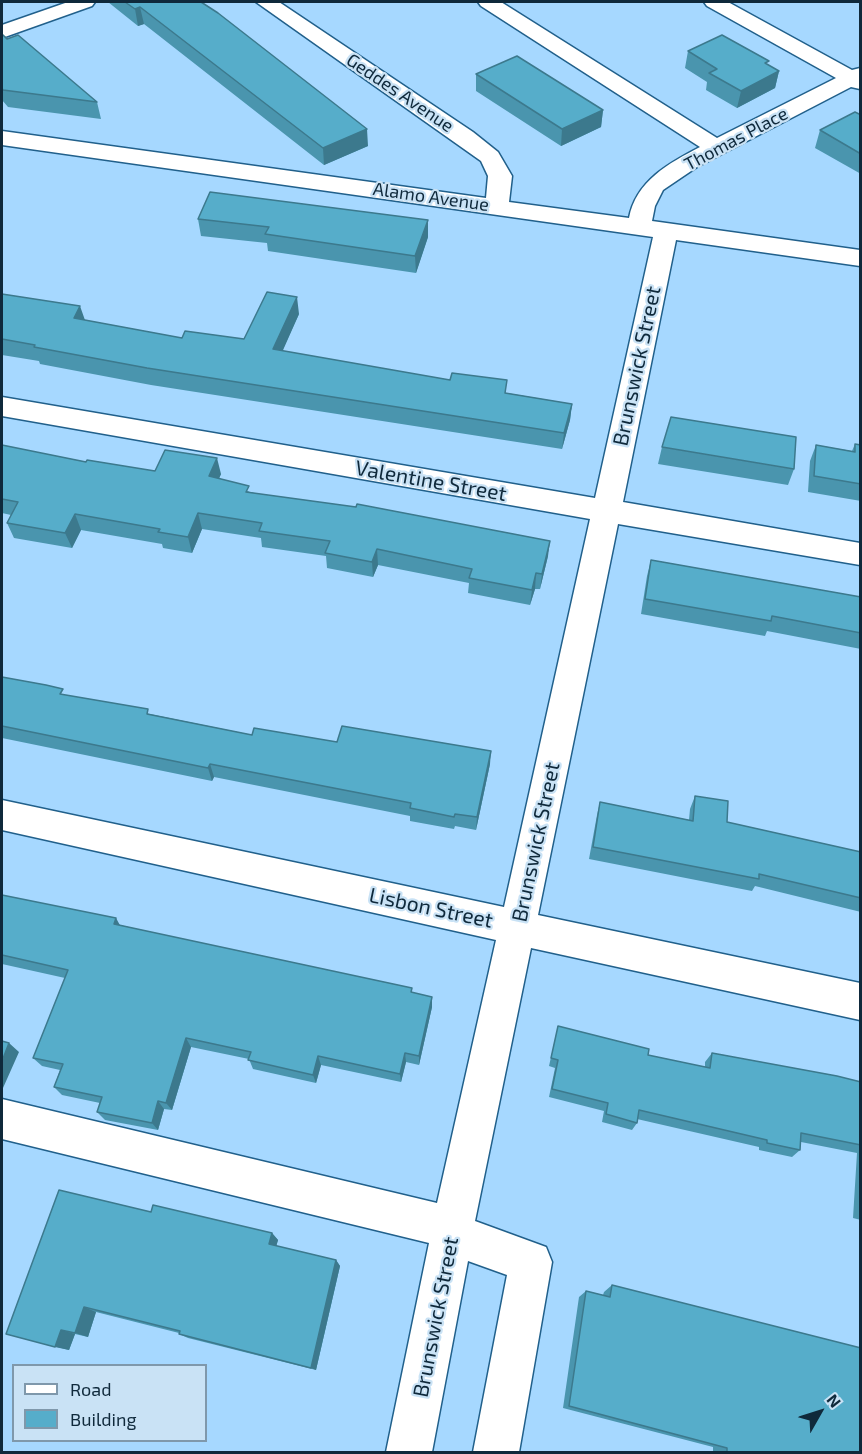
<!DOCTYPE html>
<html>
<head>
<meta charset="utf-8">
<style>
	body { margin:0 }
	#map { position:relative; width:862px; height:1454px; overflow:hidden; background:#a6d8ff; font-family:"Exo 2",sans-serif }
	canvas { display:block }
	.frame { position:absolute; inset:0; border:3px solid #0f293b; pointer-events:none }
	.legend { position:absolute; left:12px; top:1364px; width:195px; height:78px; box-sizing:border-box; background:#c9e2f5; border:2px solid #7f98ab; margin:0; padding:8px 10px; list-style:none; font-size:18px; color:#0f293b }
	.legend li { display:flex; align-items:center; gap:12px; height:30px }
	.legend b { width:30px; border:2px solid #7f98ab }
	.north { position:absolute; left:790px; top:1382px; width:60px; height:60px; -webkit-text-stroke:4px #c9e2f5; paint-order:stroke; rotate:51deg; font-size:16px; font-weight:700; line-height:24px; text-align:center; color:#0f293b }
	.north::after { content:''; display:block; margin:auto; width:21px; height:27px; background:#0f293b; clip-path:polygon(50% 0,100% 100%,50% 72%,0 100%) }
</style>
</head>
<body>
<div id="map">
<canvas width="862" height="1454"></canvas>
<div class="frame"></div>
<ul class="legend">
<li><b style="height:8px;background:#fff"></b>Road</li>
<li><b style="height:16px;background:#56adca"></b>Building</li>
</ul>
<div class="north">N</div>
</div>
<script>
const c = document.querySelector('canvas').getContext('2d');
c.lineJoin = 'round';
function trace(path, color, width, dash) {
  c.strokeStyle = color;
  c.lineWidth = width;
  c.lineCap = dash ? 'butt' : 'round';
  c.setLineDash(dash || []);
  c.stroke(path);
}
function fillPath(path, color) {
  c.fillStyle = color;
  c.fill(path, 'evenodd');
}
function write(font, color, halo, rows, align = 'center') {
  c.font = font + ' "Exo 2",sans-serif';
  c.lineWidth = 4.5;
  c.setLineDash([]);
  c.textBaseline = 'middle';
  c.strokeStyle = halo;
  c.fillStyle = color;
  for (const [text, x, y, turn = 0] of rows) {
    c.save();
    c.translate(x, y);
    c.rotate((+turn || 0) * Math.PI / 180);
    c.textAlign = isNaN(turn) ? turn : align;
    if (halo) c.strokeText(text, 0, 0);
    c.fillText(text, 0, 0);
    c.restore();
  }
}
const minor = new Path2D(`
	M68,2h27l-3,4 -90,32v-13z
	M256,2h23l194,130 25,20 14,24 -3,26 120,16c7,-37 40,-55 71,-71l-219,-141 -3,-4h23l216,136 119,-60 -129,-72 -3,-4h24l124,68 8,-2v21l-9,-2 -154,80 -34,23 -8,16 -3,15 208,29v16l-184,-26 -53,262 237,41v22l-242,-41 -80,391 322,68v37l-329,-72 -56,273 71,26 6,15 -33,190h-46l34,-177 -39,-14 -36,191h-46l43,-209 -427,-104v-40l435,104 59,-263 -494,-110v-30l502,107 86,-388 -588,-103v-19l593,101 58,-261 -651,-92v-14l484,67 2,-22 -7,-15z`);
trace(minor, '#21608b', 3);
fillPath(minor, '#fff');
fillPath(new Path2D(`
	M108,2h93l167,144 -44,19 -180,-141 -6,2z
	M2,34l95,68 4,17 -93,-12 -6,-7z
	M688,51l80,14 11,6 -4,17 -38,20 -31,-18 1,-8 -22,-14z
	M476,74l127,36 -2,17 -40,19 -85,-55z
	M861,115v59l-46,-26 5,-18z
	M198,219l230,18 -12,36 -148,-22 -1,-8 -66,-7z
	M2,294l83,26 97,18 62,1 55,-25 -17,37 225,42 65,11 -2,16 -8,29 -411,-64 -111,-21 -1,-3 -37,-6z
	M855,444l6,1v56l-53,-9 2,-31 6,-16 36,6z
	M2,445l84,17 69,9 66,3 -2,4 31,14 298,64 -8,33h-5l-5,16 -62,-12 1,-10 -91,-18 -5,12 -46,-9 -1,-12 -64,-9 -1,-9 -59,-9 -10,24 -29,-5 -1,-4 -81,-14 -9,18 -58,-10 -7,-15 4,-8 -9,-2z
	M662,447l132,22 -6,16 -130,-21z
	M651,560l210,37v52l-94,-18 -2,5 -124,-22 6,-38z
	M2,677l63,18 85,19 102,21 85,7 153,22 -14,66 -21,-4 -1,3 -44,-8v-5l-196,-39 -2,4 -210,-43z
	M695,796l32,26 134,30v60l-106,-26 -3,5 -163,-32 8,-44 3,-13 89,18 1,-11z
	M2,895l118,30 292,68 20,14 -13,58 -13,-3 -5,20 -80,-17 -5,18 -63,-14 -4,-10 -58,-12 -19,63 -8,-1 -6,21 -53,-10 -8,-8 3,-9 -38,-8 -8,-8 6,-17 -18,-4 -9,-8 32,-80 -63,-14z
	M558,1026l90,29 57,12v-5l7,-9 149,29v138l-8,-2 4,-65 -56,-11 -1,8 -8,7 -33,-7v-3l-122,-28v4l-5,7 -30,-8 2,-11 -55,-14 6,-29 -6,-2z
	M151,1212l121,21 6,7 -2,6 60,14 4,6 -24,104 -128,-32 -9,-4v-1l-83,-21 -8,25 -13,-3 -6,16 -63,-16z
	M612,1285l249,167h-148v-5l-150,-39 16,-111 7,-6 17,4 1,-3z`), '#4a95ae');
fillPath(new Path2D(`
	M140,7l4,17 -6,2 -3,-17z
	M779,71l-4,17 -38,20 4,-17z
	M603,110l-2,17 -40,19 1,-17z
	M367,129l1,17 -44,19 -1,-17z
	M428,220v17l-12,36 -1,-17z
	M297,297l2,17 -23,52 -3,-17z
	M80,306l6,17 -12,-5z
	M572,404l-2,16 -8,29 2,-16z
	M217,458l4,16 -8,18 -4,-16z
	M198,513l4,16 -10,24 -4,-16z
	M75,514l6,16 -9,18 -7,-15z
	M550,541l-2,15 -8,33 2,-15z
	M377,549l1,16 -5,12 -1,-15z
	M536,573l-1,16 -5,16 2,-15z
	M491,751l-1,13 -14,66 1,-13z
	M210,764l4,13 -2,4 -4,-13z
	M116,918l6,11 -8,-5z
	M432,997v10l-13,58v-9z
	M186,1038l5,9 -19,63 -6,-7z
	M9,1043l10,9 -16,36 -1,-2v-25z
	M405,1053l1,9 -5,20 -1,-8z
	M318,1056l3,9 -5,18 -3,-8z
	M158,1101l6,8 -6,21 -6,-7z
	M272,1233l6,7 -3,11 -6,-7z
	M336,1260l4,6 -24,104 -5,-2z
	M84,1307l12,5 -8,25 -13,-4z
	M61,1330l14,4 -6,16 -14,-3z`), '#3c798d');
const building = new Path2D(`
	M125,2h76l17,11 149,116 -44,19 -183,-141 -5,2z
	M2,34l5,5 11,-4 79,67 -94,-12 -1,-2z
	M722,35l47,26 -4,2 14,8 -38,20 -32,-18 8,-4 -29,-18z
	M517,56l86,54 -41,19 -86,-55z
	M855,112l6,3v39l-41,-24z
	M210,192l218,28 -13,36 -150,-22 4,-7 -71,-8z
	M267,292l30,5 -24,52 177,31 2,-7 55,7 -2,13 67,11 -8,29 -417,-65 -113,-21 1,-2 -33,-6v-45l78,12 -6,12 108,20 3,-7 59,8z
	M671,417l125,20 -2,32 -132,-22z
	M855,444l6,1v39l-47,-8 2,-31 39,7z
	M2,445l84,17 1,-2 68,11 10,-21 52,8 -8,18 40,10 -3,6 110,15 1,-3 193,37 -8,33 -6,-1 -4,17 -63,-12 3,-9 -95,-20 -5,13 -47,-9 5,-12 -71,-10 3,-8 -64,-10 -10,24 -30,-5 2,-3 -85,-15 -10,19 -58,-10 11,-21 -16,-3z
	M651,560l210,37v36l-89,-17 -1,5 -126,-22z
	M2,677l44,8 17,4 -3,5 88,15 -1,5 105,21 2,-7 83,14 5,-16 149,25 -14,66 -22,-3 -1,3 -44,-9 1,-5 -201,-39 -2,4 -206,-42z
	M695,796l33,5 -1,21 134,30v46l-102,-24v5l-166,-32 7,-45 93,19z
	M2,895l114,23 -2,6 298,64 -1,4 21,5 -13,59 -14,-3 -5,21 -82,-18 -5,19 -65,-15 3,-8 -65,-14 -20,65 -8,-2 -6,22 -55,-11 5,-15 -48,-10 9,-23 -30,-6 35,-88 -66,-15z
	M558,1026l91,23 -1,6 62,13 2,-15 125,23 24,6v63l-60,-12 -1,17 -33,-7v-3l-128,-30 -2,13 -31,-9 2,-11 -56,-14 6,-29 -7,-2z
	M2,1041l7,2 -7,18z
	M59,1190l92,22 2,-7 119,28 -3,11 67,16 -25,108 -132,-34 1,-3 -96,-24 -9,26 -14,-3 -6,17 -49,-13z
	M612,1285l249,63v104h-134v-4l-158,-42 17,-115 24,6z`);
fillPath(building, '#56adca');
trace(building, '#3c798d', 1.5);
write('18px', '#0f293b', '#c9e2f5', [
	["Geddes Avenue",400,93,34],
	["Thomas Place",736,139,-28],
	["Alamo Avenue",431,197,8]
]);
write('21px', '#0f293b', '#c9e2f5', [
	["Brunswick Street",637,366,-78],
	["Valentine Street",431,481,10],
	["Brunswick Street",536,842,-78],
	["Lisbon Street",431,908,12],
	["Brunswick Street",436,1317,-79]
]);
</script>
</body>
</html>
